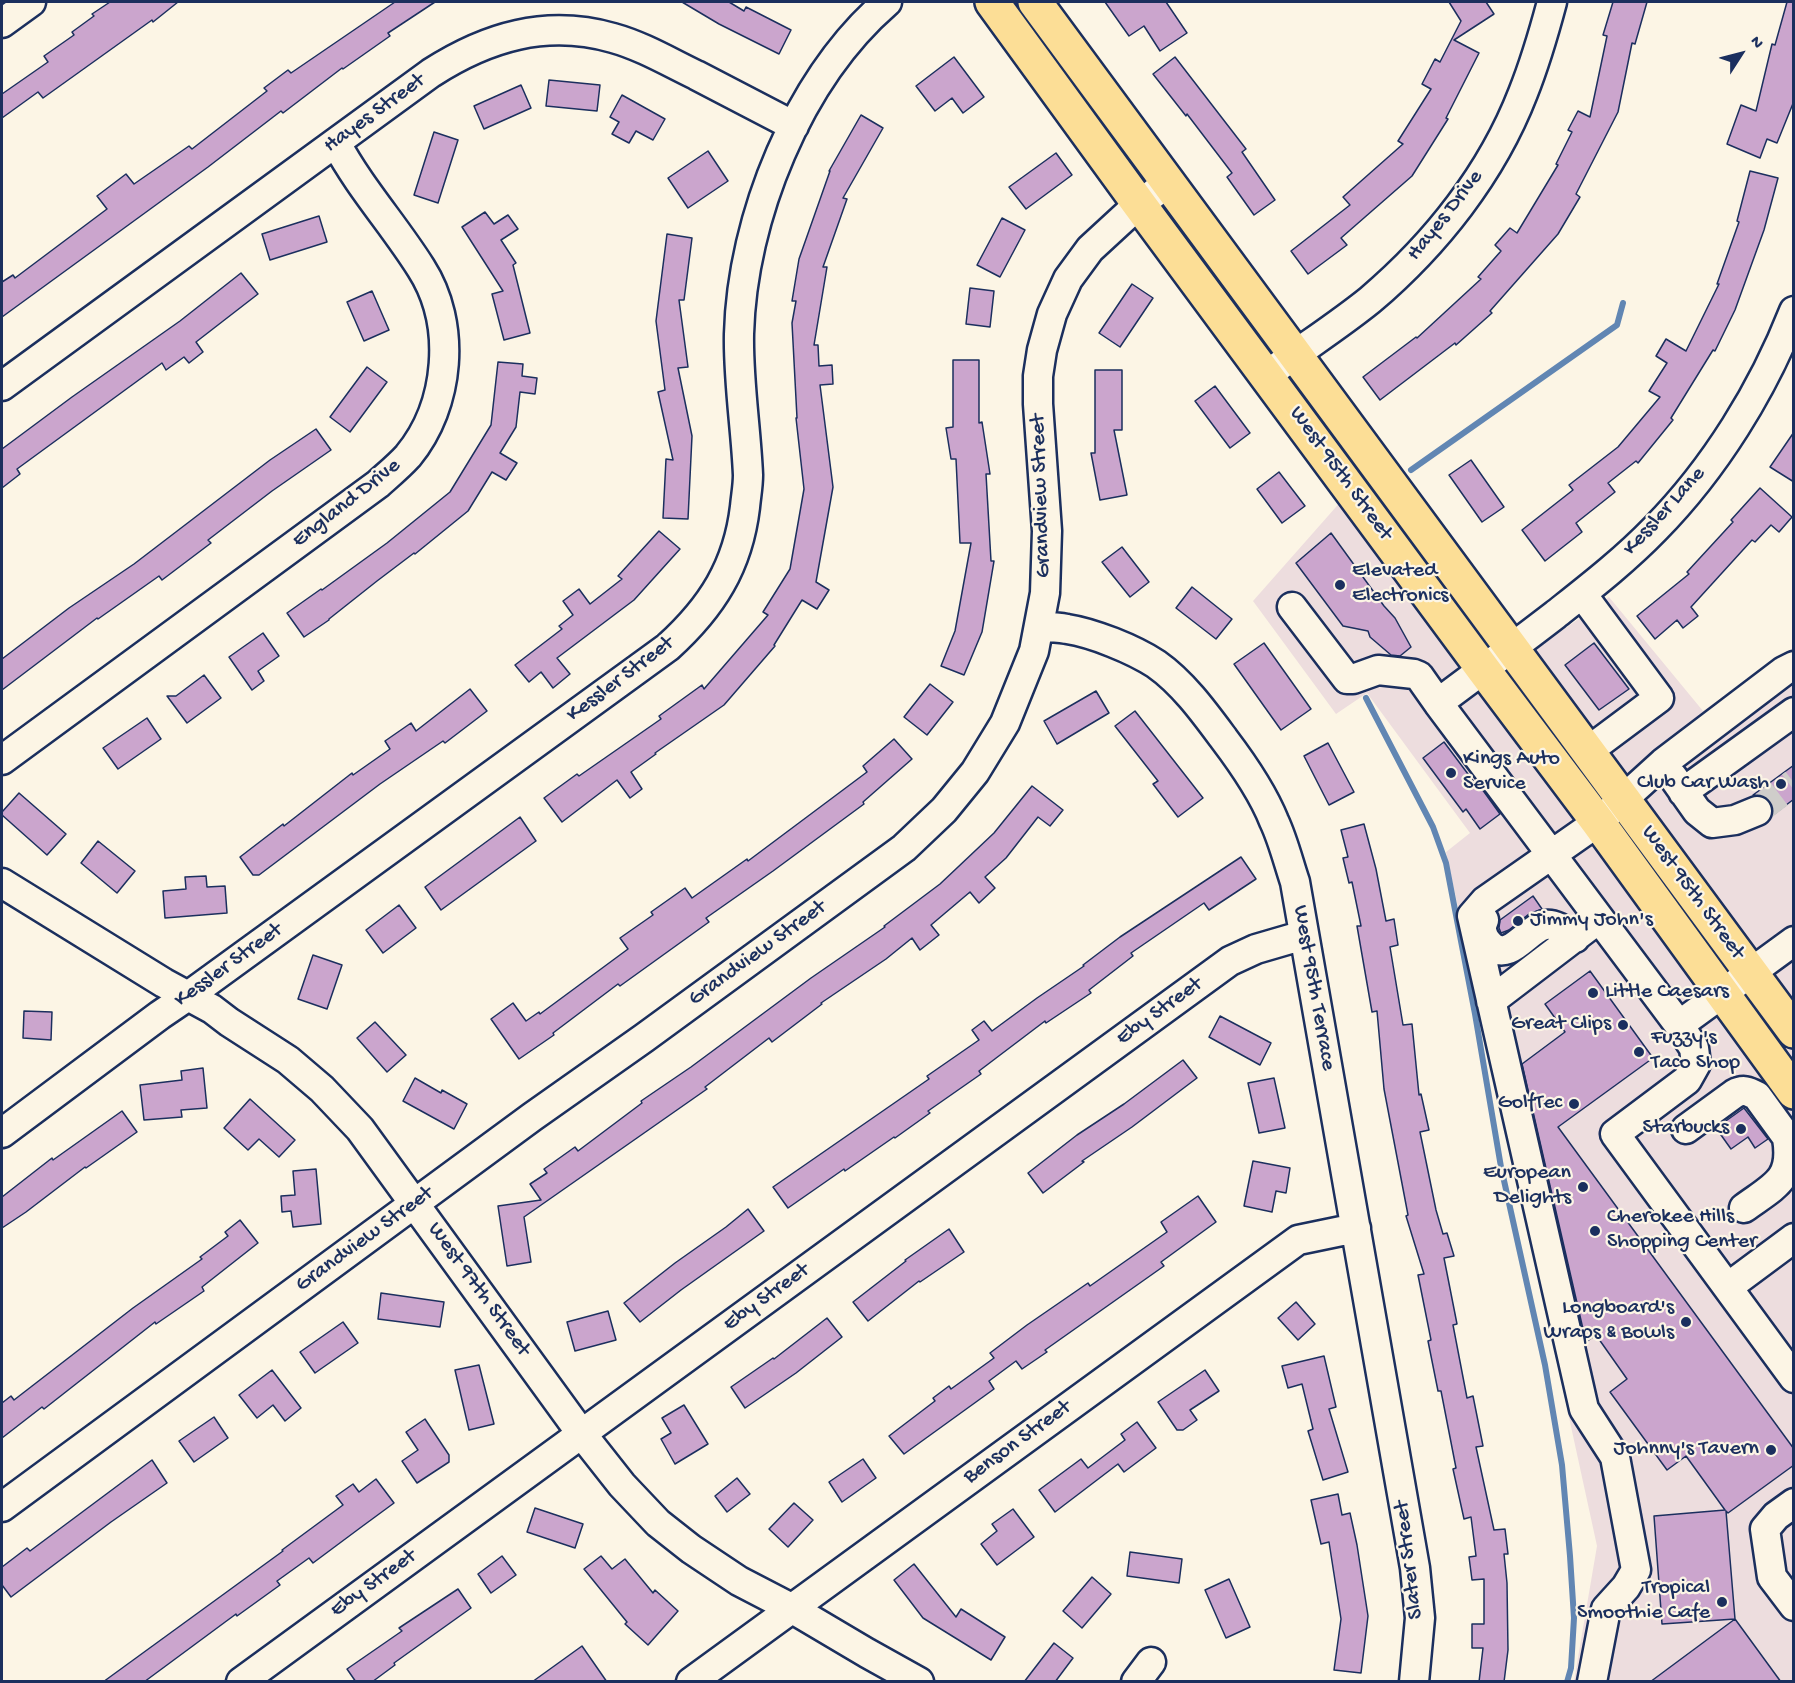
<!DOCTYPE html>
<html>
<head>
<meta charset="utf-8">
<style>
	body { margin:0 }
	#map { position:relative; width:1795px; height:1683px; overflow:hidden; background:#fcf5e5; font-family:"Gochi Hand",sans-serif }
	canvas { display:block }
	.frame { position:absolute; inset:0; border:3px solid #1b2f5e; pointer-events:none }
	.north { position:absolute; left:1711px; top:24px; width:60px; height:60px; -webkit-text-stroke:4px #fcf5e5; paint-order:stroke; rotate:54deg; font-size:16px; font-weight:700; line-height:24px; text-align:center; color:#1b2f5e }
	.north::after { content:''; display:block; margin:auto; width:21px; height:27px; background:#1b2f5e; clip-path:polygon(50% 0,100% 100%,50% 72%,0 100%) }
</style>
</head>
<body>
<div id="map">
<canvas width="1795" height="1683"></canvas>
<div class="frame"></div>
<div class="north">N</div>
</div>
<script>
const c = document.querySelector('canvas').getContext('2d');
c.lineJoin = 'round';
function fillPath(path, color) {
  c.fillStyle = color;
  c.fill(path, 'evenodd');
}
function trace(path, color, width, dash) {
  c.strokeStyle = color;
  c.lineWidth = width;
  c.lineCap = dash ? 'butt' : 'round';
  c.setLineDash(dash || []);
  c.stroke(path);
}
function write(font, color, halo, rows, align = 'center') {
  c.font = font + ' "Gochi Hand",sans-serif';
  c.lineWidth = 4.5;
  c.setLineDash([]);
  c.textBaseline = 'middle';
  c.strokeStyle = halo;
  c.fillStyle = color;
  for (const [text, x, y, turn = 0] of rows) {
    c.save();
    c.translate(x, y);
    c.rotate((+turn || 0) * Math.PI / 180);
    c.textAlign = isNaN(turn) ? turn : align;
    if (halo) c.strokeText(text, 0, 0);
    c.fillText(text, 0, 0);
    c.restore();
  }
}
fillPath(new Path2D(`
	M1343,499l139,189 127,-91 94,114 90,-63v1033h-219l23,-135 -151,-694 24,-19 -103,-140 -31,21 -83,-113z`), '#edddde');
trace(new Path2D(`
	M1411,470l206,-145 6,-22
	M1366,698l67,129 13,36 29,151 26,153 44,198 17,100 8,91 4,62 -3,50 -4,14`), '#6186b3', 6);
const building = new Path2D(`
	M110,2h68l-25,20 -1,-2 -109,78 -5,-6 -36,26v-24l46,-32 -4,-6 30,-21 -2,-3 22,-16 -2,-2z
	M395,2h40l-47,31 2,3 -47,33 -1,-1 -59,45 -2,-2 -73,56 -206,150v-35l11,-7 2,3 92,-69 -10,-13 29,-22 8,10 55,-38 3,3 75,-58 -3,-3 24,-18 3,3z
	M682,2h47l15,9 2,-4 45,23 -12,24 -60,-30z
	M1105,2h61l21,31 -27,18 -16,-25 -15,10z
	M1449,2h37l8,12 -40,26 25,13 -33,65 2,1 -36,57 -71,62 6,7 -39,29 -17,-23 59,-46 -7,-8 60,-53 -5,-3 33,-52 -9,-5 13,-25 5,3 21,-41z
	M1613,2h34l-12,42 -3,-1 -14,69 -42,82 4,3 -22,37 -68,77 2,2 -36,32 -1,-2 -75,57 -17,-23 53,-40 1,1 64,-59 -3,-2 23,-26 -6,-6 15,-17 7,5 41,-68 -2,-1 16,-32 -4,-2 10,-19 12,6 17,-81 -4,-1z
	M1787,2h7v99l-17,42 -10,-4 -7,19 -33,-14 14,-39 15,6 16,-67 3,1z
	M954,57l30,40 -21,16 -11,-15 -17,13 -19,-25z
	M1175,57l71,92 -4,3 33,48 -21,15 -27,-38 5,-4 -45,-59 -1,2 -33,-42z
	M549,80l51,5 -3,26 -51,-5z
	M521,85l10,23 -47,21 -10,-23z
	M622,95l43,24 -12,21 -17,-9 -7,12 -17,-9 7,-12 -9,-5z
	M861,115l22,13 -40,70 4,1 -24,68h4l-13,78h4l1,21 13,-1 1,19 -13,1 13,102 -17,95 13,8 -12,19 -15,-9 -28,45 1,1 -51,59 -69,48 1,1 -25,18 11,17 -12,9 -13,-18 -55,42 -18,-24 33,-24 2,2 82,-57 -2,-3 43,-31 2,4 64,-74 -5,-3 27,-43 14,-80 -8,-71h1l-5,-95 4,-22h-4l7,-42 31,-88h-1z
	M434,132l24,8 -20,63 -24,-8z
	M708,151l20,30 -40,27 -20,-30z
	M1056,153l16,22 -46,34 -17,-22z
	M1750,171l28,7 -14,52 -29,80 -20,41 -2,-1 -42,68 2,2 -35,43 -2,-2 -28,22 7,9 -39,31 6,9 -37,29 -23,-31 51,-40 -4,-5 49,-38 42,-50 -11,-6 18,-28 -11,-7 10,-17 20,12 33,-67h-2l22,-62 -2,-1z
	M485,212l9,12 14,-9 10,14 -17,11 15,23 -3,2 17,68 -26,7 -12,-46 11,-3 -41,-64z
	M319,216l8,26 -57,18 -8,-26z
	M1002,218l23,12 -25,47 -23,-12z
	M667,234l25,4 -8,62h-5l9,67 -10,1 14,68 -4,83 -25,-1 3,-59 7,1 -15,-68 7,-2 -9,-69z
	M241,273l17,21 -62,48 7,10 -14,11 -5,-6 -18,13 -4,-7 -145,106 3,5 -18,14v-39l70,-52 108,-76z
	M1132,284l21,14 -33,49 -21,-14z
	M970,288l24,3 -4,36 -24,-3z
	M372,291l17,39 -25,11 -17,-39z
	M953,360h26v63l3,-1 8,52h-4l5,87h3l-12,71 -18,43 -23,-9 14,-35 16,-88h-11l-4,-84h-5l-5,-31 7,-1z
	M498,362l25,2 -1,12 15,2 -2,16 -15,-2 -4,35 -16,26 17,10 -11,17 -14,-8 -24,39 -53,43 -1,-1 -37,28 -48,38v1l-25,17 -17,-24 34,-24 1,1 65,-47 63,-51 41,-67z
	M367,367l20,15 -37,50 -20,-15z
	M1095,370h27v60h-8l13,65 -27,5 -9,-47h4z
	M1215,386l35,47 -20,15 -35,-47z
	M316,429l15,21 -59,41 -64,49 3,3 -49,37 -3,-4 -61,43 -1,-1 -95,72v-31l67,-51 65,-44 136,-104z
	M1794,432v50l-24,-15z
	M1471,460l33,47 -22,15 -33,-47z
	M1279,472l26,34 -23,17 -25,-34z
	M1760,488l32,29 -13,15 -8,-7 -16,17 -3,-2 -61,67 7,9 -15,12 -6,-8 -22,19 -18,-23 52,-42 -2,-2 46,-50 -2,-2z
	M659,531l21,18 -46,51 -77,58 13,16 -17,14 -12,-16 -12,10 -14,-17 47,-36 -3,-3 14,-11 -10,-14 16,-12 11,15 32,-25 -4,-3z
	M1331,533l53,73 11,12 16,29 -11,9 -9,-1 -21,-18 -2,-6 -25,-5 -47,-63z
	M1122,547l27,35 -19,15 -28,-35z
	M1192,587l40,32 -16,20 -40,-31z
	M263,633l16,23 -21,15 6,10 -12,9 -23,-33z
	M1264,643l47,66 -30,21 -47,-66z
	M1594,643l35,46 -30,21 -34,-45z
	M204,675l17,23 -34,25 -20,-27h9z
	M930,684l23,18 -26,33 -23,-18z
	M470,689l17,22 -42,32 -2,-2 -63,43 -121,91h-6l-13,-18 43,-33 1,2 68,-53 1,2 37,-26 -5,-8 26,-18 5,8z
	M1096,691l13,22 -52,31 -13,-23z
	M1135,711l68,87 -25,19 -25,-33 5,-3 -43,-55z
	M147,718l14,21 -43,30 -15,-21z
	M894,739l18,20 -49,43 1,2 -91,67 -67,47 3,4 -89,64 -2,-2 -65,49 1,2 -35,24 -28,-40 22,-16 13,18 13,-9 1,2 88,-65 -8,-11 33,-23 -2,-3 34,-24 7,10 55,-39 1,2 119,-89 -4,-6z
	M1444,742l36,48 2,-1 18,25 -20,15 -14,-20 -3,3 -40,-54z
	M1328,743l26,49 -25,13 -25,-49z
	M1794,765v34l-21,16 -1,-10 -4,-7 -8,-3h-7z
	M1032,786l31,24 -13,16 -12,-9 -32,41 -21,19 10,11 -16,15 -9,-11 -39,33 8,10 -19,15 -8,-12 -26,21 -65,44 1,1 -50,38 -3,-4 -64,49 2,2 -183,128 7,45 -24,4 -9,-60 43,-6 -11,-16 17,-11 -3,-4 31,-22 3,4 64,-48 -1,-2 50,-34 120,-89 74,-51 -1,-1 56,-42 54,-51z
	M19,793l47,41 -19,21 -45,-40v-3z
	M520,817l16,24 -95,69 -16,-23z
	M1364,824l12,45 10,52 8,-2 4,26 -8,2 13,78 9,-1 7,71 2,-1 8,36 -9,2 16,78 7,24 4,-1 7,23 -10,2 13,66 -4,1 14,73 6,-2 10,50 -7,1 18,83 11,-1 3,25h-4l3,29 1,67 -4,32h-25l4,-34h-11v-24h12v-45l-12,1 -3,-23 7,-1 -5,-39 -7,2 -11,-50 3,-1 -15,-77h-3l-10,-50 3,-1 -13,-65 6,-1 -18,-58 2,-1 -24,-126 -7,-78 -5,1 -15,-86h4l-9,-44 -3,1 -6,-25 5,-1 -7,-27z
	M98,841l37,30 -18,22 -36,-30z
	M1241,857l15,22 -47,31 -5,-7 -73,50 2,3 -44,34 2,3 -45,30 -1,-2 -66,50 2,3 -53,37 2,2 -35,25 -1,-1 -49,34 -1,-2 -56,39 -15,-21 156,-108 -2,-3 52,-36 -7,-10 12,-9 8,10 45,-33 47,-32 -1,-1 37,-28z
	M206,876l1,11 18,-1 2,27 -62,5 -2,-27 23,-2 -1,-12z
	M1533,896l9,13 -13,5 -20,16 -8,3 -2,-5 1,-8z
	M399,905l17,23 -33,25 -17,-23z
	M313,955l29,10 -15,44 -29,-10z
	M1590,971l63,87 -95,69 236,322v16l-66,48 -2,-2 9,108 -73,5 -8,-108 71,-6 -39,-54 -19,14 -57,-78 17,-13 -31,-44 -10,7 -64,-278 43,-32 -20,-28z
	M24,1011l28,1 -1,28 -28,-2z
	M1220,1016l51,27 -11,22 -51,-28z
	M375,1022l31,33 -19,17 -30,-34z
	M1183,1060l14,18 -65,49 -50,34 2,1 -41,31 -15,-20 49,-38 47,-31z
	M203,1068l4,40 -26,2 1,7 -38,3 -4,-35 42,-5 -1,-9z
	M415,1078l26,15 1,-3 25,14 -13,25 -51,-28z
	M1274,1078l11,50 -26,5 -11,-50z
	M250,1099l45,41 -16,17 -20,-18 -11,11 -24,-22z
	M1744,1108l24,31 -13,9 -7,-11 -17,12 -15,-21z
	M122,1111l15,21 -51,36 -1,-1 -59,45 -24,16v-31l50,-39 1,2z
	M1253,1161l37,7 -4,25 -10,-2 -4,21 -28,-6z
	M316,1169l5,55 -28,3 -2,-16 -9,1 -1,-16 14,-1 -2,-24z
	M1198,1196l18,26 -55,40 3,4 -119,84 2,2 -25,17 -6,-8 -27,20 5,8 -90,65 -15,-18 46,-35 -2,-3 16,-12 2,3 43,-31 -4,-5 37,-28 61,-42 2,3 77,-54 -6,-10z
	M748,1209l16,22 -83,59 -41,32 -16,-19 51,-40 51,-36z
	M240,1220l18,23 -56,44 2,4 -48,33 -1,-2 -111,87 -2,-2 -40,31v-35l9,-7 3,4 119,-92 69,-49 -2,-2 28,-21 -3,-4z
	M949,1229l15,23 -44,30 -1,-1 -51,40 -15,-19 53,-41 -1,-1z
	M381,1293l63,9 -4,25 -62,-8z
	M1296,1302l19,22 -17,16 -20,-22z
	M608,1311l8,29 -41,11 -8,-29z
	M827,1318l15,19 -46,36 -51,35 -14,-21 42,-29 1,1z
	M343,1322l15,21 -43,30 -15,-21z
	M1324,1356l12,51 -7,2 19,63 -25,8 -15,-49 5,-2 -11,-45 -14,4 -6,-22z
	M479,1365l15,59 -25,6 -14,-60z
	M272,1370l29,38 -16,13 -12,-16 -16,13 -18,-23z
	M1205,1370l14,21 -29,19 7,10 -14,10h-6l-19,-28z
	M684,1405l24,39 -33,20 -14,-25 10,-6 -9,-15z
	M214,1417l14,21 -34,24 -15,-21z
	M425,1419l24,36v7l-32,21 -15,-22 16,-11 -12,-18z
	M1137,1422l19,26 -32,24 -6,-8 -63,48 -16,-22 42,-31 7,9 37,-28 -4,-6z
	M863,1459l13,19 -34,24 -13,-20z
	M152,1460l15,23 -56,39 -100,75 -9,-12v-18l25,-19 3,3z
	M737,1478l13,16 -23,18 -12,-16z
	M376,1479l18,24 -34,25 -47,35 -4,-5 -32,23 3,4 -43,31 -1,-2 -92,68h-41l180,-131 -1,-1 61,-45 -7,-9 17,-12 6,8z
	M1338,1494l4,21 8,-2 7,32 11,71 -7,57 -27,-3 7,-51 -12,-77 -8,2 -10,-44z
	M794,1503l19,17 -25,27 -19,-18z
	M535,1508l48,16 -8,24 -48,-16z
	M1013,1509l21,28 -37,28 -16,-21 16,-13 -5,-7z
	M1130,1552l52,7 -3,24 -52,-7z
	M502,1556l14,19 -25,18 -13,-19z
	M601,1556l11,13 13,-10 28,34 2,-3 23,21 -30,34 -23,-21 2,-2 -43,-53z
	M914,1564l42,53 5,-8 44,28 -14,23 -68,-42 -29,-38z
	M1092,1577l19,17 -29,34 -19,-17z
	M1229,1579l21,48 -24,11 -21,-48z
	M458,1589l13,19 -77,55 1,2 -23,17h-16l-9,-13 55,-38 -3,-3z
	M1735,1619l46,63h-131z
	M1054,1643l19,15 -18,24h-31z
	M582,1646l25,36h-75z`);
fillPath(building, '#cba5cd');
trace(building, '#1b2f5e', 1.5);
trace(new Path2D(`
	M1757,811l37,-28`), '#cfcdca', 28, [28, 14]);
const minor = new Path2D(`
	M2,23l29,-21
	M1794,311c-31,79 -79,157 -139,218 -31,32 -66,59 -100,86 -39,30 -78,59 -117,88l241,322 15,23 2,16 -9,16 -72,54 179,244
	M1267,375c33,-25 71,-49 103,-75 66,-56 122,-127 153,-207 12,-30 21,-61 29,-91
	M2,386l429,-313c56,-36 115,-54 182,-35 29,8 56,24 83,37 33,17 65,34 98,51
	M1582,594l77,104 -71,53
	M1292,607l55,72h6l25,-9 36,4 5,2 19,27
	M1039,627c9,0 19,0 28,2 26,4 66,20 89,35 27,19 48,48 68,75 19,25 38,52 50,82 9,19 14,40 21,61l120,686 5,50 -6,64
	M2,760l376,-276c10,-9 21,-18 30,-28 42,-51 49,-132 13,-188 -27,-43 -61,-80 -85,-125
	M1673,777l24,34 15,12 23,-3 22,-9
	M1683,792l111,-80
	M2,883l162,100 48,26 17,13 59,38 34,29 38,40 221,304 41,52 36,38 33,26 48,32 52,27 76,45 52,29
	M1484,920c-2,5 -3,8 -1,14 1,4 4,8 8,12 19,16 36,-17 54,-21 10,-2 21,7 30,13
	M1491,1001l97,-74
	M1679,1025l115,-84
	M1686,1129l48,-35c9,-5 14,-3 23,2l37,51
	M2,1133l158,-118 28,-19 480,-349c44,-40 70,-81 77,-140 1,-11 3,-21 3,-32 -2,-47 -10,-94 -9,-141 3,-116 59,-255 148,-332
	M1744,1208c30,-22 50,-28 43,-70
	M1728,1287l66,-49
	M1794,1503l-18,13 -11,13 7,48 22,29
	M2,1507l530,-390 112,-79 260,-190 40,-38 31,-38 30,-49 29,-72 11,-58 2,-62 -9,-127v-28l4,-26 10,-36 16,-35 22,-30 38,-35 39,-31
	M241,1682l989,-721 26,-12 48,-14
	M691,1682l607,-442 58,-12
	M1136,1682l15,-20
	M1592,1682l14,-73 20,-22 10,-17 -21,-113 -31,-48 -112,-493 13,-15 113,-79 65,-59 121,-92 10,-5`);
const major = new Path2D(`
	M992,2l147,202 344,465 115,153 196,270
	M1035,2l759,1029`);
trace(minor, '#1b2f5e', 33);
trace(major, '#1b2f5e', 38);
trace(minor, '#fcf5e5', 28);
trace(major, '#fcde96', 33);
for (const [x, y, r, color] of [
	[1340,585,6,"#1b2f5e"],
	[1451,773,6,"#1b2f5e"],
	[1781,784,6,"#1b2f5e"],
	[1518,921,6,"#1b2f5e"],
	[1593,993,6,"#1b2f5e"],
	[1623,1025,6,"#1b2f5e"],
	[1639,1052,6,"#1b2f5e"],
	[1574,1104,6,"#1b2f5e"],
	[1741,1129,6,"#1b2f5e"],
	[1583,1187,6,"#1b2f5e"],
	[1595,1231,6,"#1b2f5e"],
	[1686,1322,6,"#1b2f5e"],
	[1771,1450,6,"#1b2f5e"],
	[1722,1602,6,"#1b2f5e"]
]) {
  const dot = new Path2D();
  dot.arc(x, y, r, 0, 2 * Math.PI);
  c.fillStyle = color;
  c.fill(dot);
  trace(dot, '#fcf5e5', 2);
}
write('22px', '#1b2f5e', '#fcf5e5', [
	["Hayes Street",375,114,-36],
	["Hayes Drive",1446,216,-52],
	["West 95th Street",1340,474,54],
	["Grandview Street",1042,496,-92],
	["England Drive",347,504,-38],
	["Kessler Lane",1665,512,-48],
	["Kessler Street",621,680,-37],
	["West 95th Street",1692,893,54],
	["Grandview Street",758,954,-36],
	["Kessler Street",229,966,-36],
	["West 95th Terrace",1313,988,80],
	["Eby Street",1160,1012,-36],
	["Grandview Street",365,1240,-36],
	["West 97th Street",478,1290,54],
	["Eby Street",767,1298,-36],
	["Benson Street",1018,1443,-36],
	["Slater Street",1410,1560,-97],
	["Eby Street",374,1584,-36]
]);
write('22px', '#1b2f5e', '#fcf5e5', [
	["Elevated",1352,572,"left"],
	["Electronics",1352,597,"left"],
	["Kings Auto",1463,760,"left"],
	["Service",1463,785,"left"],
	["Club Car Wash",1769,784],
	["Jimmy John's",1530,921,"left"],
	["Little Caesars",1605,993,"left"],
	["Great Clips",1611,1025],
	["Fuzzy's",1651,1039,"left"],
	["Taco Shop",1651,1064,"left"],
	["GolfTec",1562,1104],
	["Starbucks",1729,1129],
	["European",1571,1174],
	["Delights",1571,1199],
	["Cherokee Hills",1607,1218,"left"],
	["Shopping Center",1607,1243,"left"],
	["Longboard's",1674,1309],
	["Wraps & Bowls",1674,1334],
	["Johnny's Tavern",1759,1450],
	["Tropical",1710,1589],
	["Smoothie Cafe",1710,1614]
], 'right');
</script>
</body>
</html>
